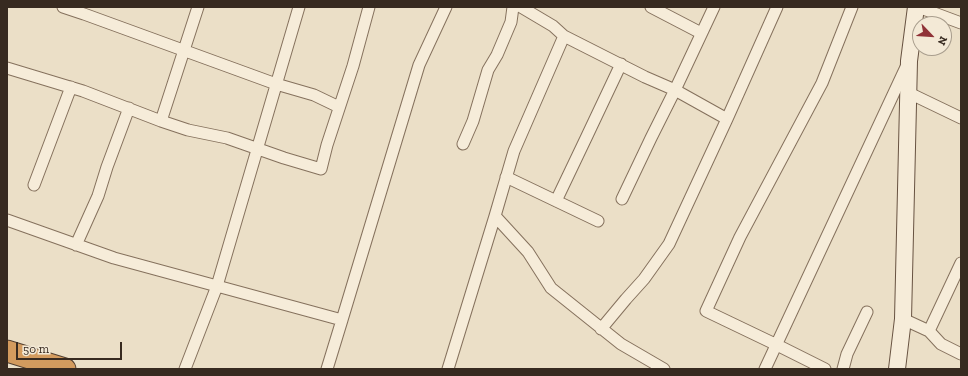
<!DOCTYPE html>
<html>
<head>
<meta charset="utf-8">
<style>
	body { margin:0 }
	#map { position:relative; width:968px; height:376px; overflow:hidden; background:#ebdfc7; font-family:"Zilla Slab",serif }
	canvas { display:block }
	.frame { position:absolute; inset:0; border:8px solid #372a20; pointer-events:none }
	.north { position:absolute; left:912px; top:16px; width:40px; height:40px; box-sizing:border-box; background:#f3e9d6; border:1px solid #a89d8d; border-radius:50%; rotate:115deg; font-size:11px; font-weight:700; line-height:16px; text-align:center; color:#372a20 }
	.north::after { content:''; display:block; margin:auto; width:14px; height:18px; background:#903237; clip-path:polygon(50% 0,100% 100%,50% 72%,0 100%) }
	.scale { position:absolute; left:16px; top:342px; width:106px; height:18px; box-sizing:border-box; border:2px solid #372a20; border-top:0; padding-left:5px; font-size:12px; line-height:14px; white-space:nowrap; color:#372a20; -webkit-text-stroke:3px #f3e9d6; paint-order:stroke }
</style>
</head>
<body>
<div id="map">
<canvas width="968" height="376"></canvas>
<div class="frame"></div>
<div class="north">N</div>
<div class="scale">50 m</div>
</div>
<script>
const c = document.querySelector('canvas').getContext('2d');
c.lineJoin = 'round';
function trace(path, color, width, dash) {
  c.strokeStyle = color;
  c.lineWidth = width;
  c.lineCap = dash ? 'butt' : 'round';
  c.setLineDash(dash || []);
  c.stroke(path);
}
const street = new Path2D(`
	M63,7l21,7 192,70 38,11 25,12
	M521,7l32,19 11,10 81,41 30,13 52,29
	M651,7l50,26
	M918,7l43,16
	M7,68l76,23 78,30 27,9 39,8 57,20 37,11 6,-24 26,-79 16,-59
	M909,93l52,25
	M161,121l37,-114
	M463,144l10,-23 15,-51 9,-15 14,-33 2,-15
	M506,177l92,44
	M34,185l37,-98
	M622,199l29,-61 24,-48 39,-83
	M556,201l31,-65 34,-72
	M495,216l33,36 23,36 70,56 43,25
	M7,220l107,38 228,62
	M76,245l22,-49 9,-29 22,-59
	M903,319l26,12 12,13 20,10
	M601,329l25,-30 18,-20 25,-35 58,-125 50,-112
	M929,331l32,-68
	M185,369l32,-83 82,-279
	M327,369l15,-49 77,-255 27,-58
	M448,369l47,-153 19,-65 50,-115
	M765,369l141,-302
	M825,369l-48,-24 -71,-34 34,-74 82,-154 30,-76
	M843,369l4,-15 20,-42`);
const secondary = new Path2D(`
	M897,369l6,-50 6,-258 7,-54`);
const highway = new Path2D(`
	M7,351l58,18`);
trace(street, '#85715d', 13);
trace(secondary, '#675241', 18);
trace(highway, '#534031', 23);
trace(street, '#f6ecd9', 11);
trace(secondary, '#f6ecd9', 16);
trace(highway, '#d39b5e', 21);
</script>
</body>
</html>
